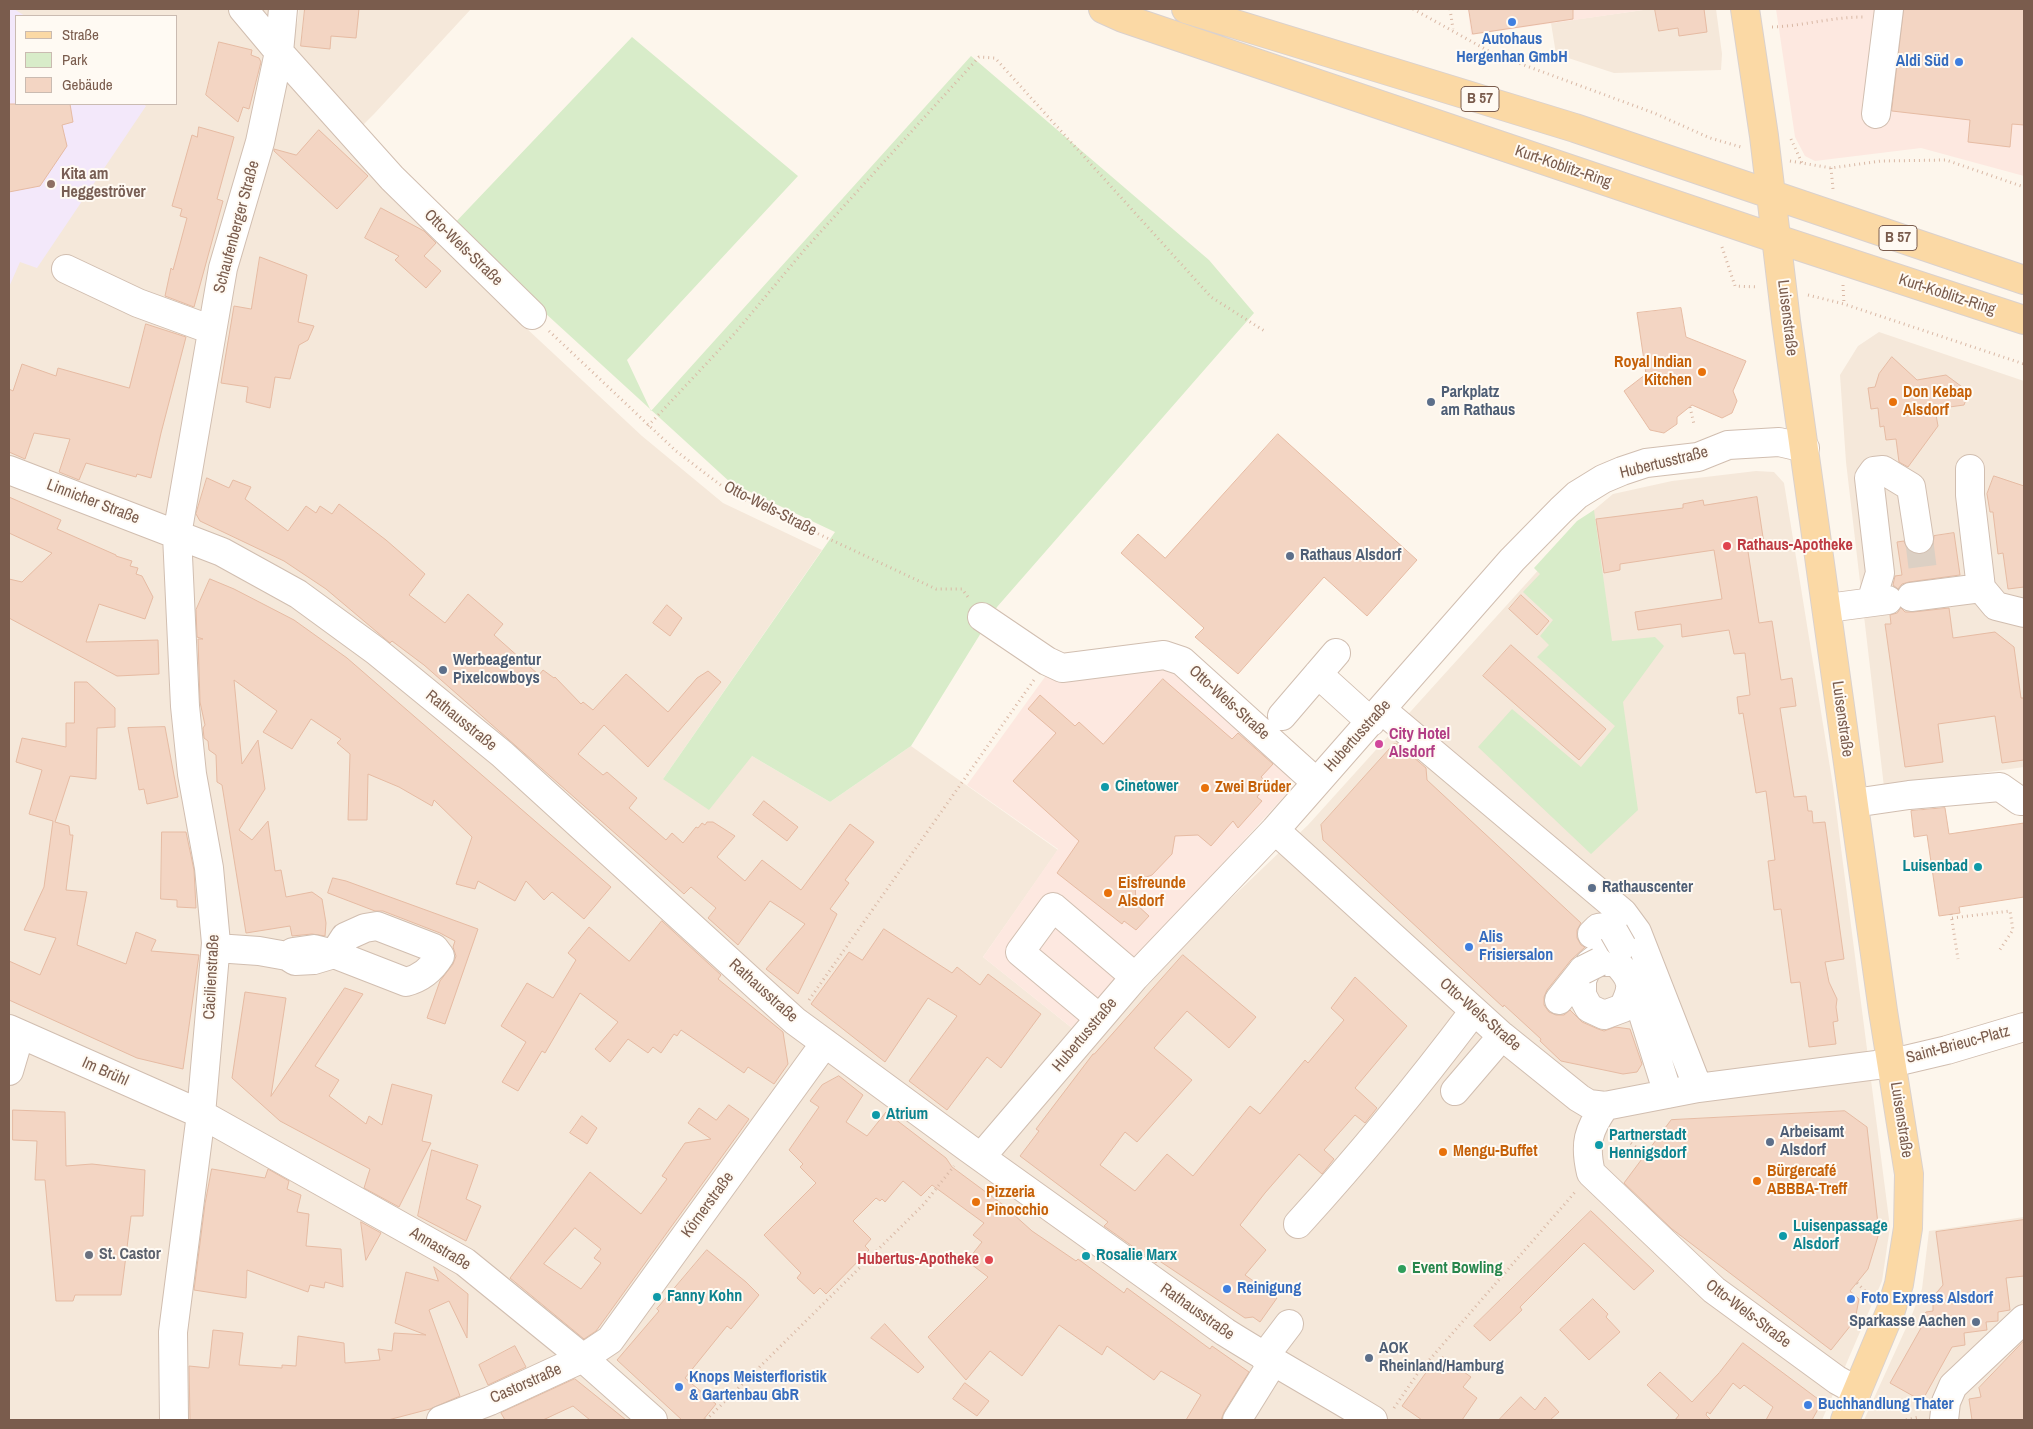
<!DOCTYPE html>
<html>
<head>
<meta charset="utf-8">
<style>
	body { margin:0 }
	#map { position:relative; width:2033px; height:1429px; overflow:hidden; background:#fdf6ec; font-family:"Archivo Narrow",sans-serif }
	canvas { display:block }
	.frame { position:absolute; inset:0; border:10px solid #7a5c4d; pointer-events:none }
	.legend { position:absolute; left:15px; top:15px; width:162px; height:90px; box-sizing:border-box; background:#fffaf3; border:1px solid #cabbb1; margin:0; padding:6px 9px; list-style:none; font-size:15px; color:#7a5c4d }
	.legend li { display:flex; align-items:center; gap:10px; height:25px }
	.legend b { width:25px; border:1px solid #cabbb1 }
</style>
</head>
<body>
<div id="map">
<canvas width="2033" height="1429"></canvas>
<div class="frame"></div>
<ul class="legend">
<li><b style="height:6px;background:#fbd9a5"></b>Straße</li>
<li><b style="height:14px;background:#d8ecc9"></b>Park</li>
<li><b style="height:14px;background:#f3d5c3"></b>Gebäude</li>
</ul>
</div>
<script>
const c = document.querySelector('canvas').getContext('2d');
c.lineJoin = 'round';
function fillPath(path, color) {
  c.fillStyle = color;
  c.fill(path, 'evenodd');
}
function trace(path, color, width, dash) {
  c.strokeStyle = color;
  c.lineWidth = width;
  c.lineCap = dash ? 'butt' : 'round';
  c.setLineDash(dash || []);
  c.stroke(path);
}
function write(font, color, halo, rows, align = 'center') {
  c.font = font + ' "Archivo Narrow",sans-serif';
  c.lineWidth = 4;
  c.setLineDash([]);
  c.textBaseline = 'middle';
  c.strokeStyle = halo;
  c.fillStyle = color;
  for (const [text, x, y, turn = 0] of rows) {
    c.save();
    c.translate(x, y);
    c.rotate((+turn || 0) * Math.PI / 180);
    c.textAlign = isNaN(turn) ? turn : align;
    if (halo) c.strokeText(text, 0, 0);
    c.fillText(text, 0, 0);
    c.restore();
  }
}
fillPath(new Path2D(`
	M9,9h263l25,15 2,-15h172l-97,105 -26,26 177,187 117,109 81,67 99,47 -159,229 89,-23 78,46 81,-56 147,104 -75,107 89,71 25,14 102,-113 109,-104 235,-260 33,-40 37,-31 59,-13 84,-10 18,1 10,11 49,303 57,441 -8,54 -60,139h-1813zM16,16h160v88h-160z
	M1650,9h66l6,45 -1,16 -107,3 -58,-19 -5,-31z
	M1879,332l145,49v386l-140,20 -38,-325 -6,-87 18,-29z
	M2024,1217v203h-160l47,-103 11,-28 7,-58z`), '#f5e8da');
fillPath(new Path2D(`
	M1468,9h182l-179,26z
	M1776,9h248v167l-103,-28 -106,13 -10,-5 -10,-19z
	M1166,667l12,4 109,97 4,14 -1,8 -218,238 -89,-71 75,-108 -91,-64 80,-111z`), '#fde8e0');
fillPath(new Path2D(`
	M9,9h5l11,7h-9v88h127l3,2 -109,162 -17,-6 -11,25z`), '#f3e8fa');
fillPath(new Path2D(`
	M632,37l166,139 -171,184 24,51 320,-355 238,204 45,53 -257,294 -86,139 -81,56 -78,-46 -43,54 -46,-31 172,-247 -104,-49 -280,-256z
	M1594,510l18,131 43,-4 9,9 -41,56 15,108 -47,44 -113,-107 34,-38 69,58 34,-41 -78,-69 12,-12 -9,-9 13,-16 -30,-28 17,-18 -6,-6 43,-47z`), '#d8ecc9');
const building = new Path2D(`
	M305,9h54l-3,29 -25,-2 -1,13 -29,-3z
	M1469,9h104v10l-100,15z
	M1655,9h49l3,23 -28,4 -1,-8 -19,3z
	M1904,9h120v116l-12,-1 -2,23 -42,-5 2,-22 -78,-9z
	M219,42l33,8 -1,5 8,3 2,4 -12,47 -6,-2 -5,15 -32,-27z
	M9,104h61l3,18 -11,3 5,21 -27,40 -31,6z
	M199,127l35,10 -17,62 6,2 -29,106 -29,-11 6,-28 2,2 14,-52 -7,-2 2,-7 -10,-3 20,-71 5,2z
	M319,130l49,46 -31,33 -63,-58v-2l22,6z
	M381,208l43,23 12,12 -12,13 17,15 -15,17 -31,-28 4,-4 -34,-18z
	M260,257l47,18 -9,47 16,4 -6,14 -9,5 -9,34 -15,-2 -5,31 -24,-6 2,-15 -27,-4 13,-77 17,3z
	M1681,308l5,29 60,24 -13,30 4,10 -5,12 -10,5 -30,-13 -15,12v7l-13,9 -14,-3 -26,-39 22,-17 -9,-61z
	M146,324l40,13 -25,96 -10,45 -14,-4 -1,3 -50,-14 -7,17 -20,-8 11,-33 -36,-6 -9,26 -16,-7v-63l4,2 9,-27 34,12 2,-8 71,20z
	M1892,357l25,23 29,-5 23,17 -5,13 -29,4 3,17 -30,41 -9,-5 -3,-23 -10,1 -2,-14 -4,1 -2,-19 -7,1 -3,-21 7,-1 4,-13z
	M1278,434l139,126 -50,56 -43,-39 -86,97 -43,-37 9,-9 -83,-75 17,-19 27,24z
	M1994,476l30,10v101l-16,2 -5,-36 -5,1 -5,-42h-3l-3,-18z
	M207,478l22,10 4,-8 18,7 -6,12 43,32 18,-25 10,7 4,-7 12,8 7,-10 47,36 39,34 -16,21 36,28 23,-29 35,30 -9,11 45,40 4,-5 11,8 1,-1 26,27 2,-2 10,8 33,-36 42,38 29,-34 11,-7 13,11 -73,85 -44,-42 -26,29 25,21 4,-3 30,26 -8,10 37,32 6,-7 11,10 13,-16 2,1 4,-5 3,2 2,-3h6l22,14 -18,21 28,24 17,-21 39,30 49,-66 24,18 -29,38 4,3 -19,26 7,5 -39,80 -32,-25 39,-45 -35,-23 -32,44 -30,-27 8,-10 -25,-21 -7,7 -260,-229 -32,-24 -2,2 -64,-54 -42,-28 -84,-40 -4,-7z
	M9,497l52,23 -4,9 59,26v1l16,5 -2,5 8,2 -2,6 6,2 11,21 -8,22 -46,-15 -13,38 72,-2 1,34 -42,2 -108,-58v-39l13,3 30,-29 -43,-20z
	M1757,497l7,47 -17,1 12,78 13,-2 9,59 11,-2 4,28 -16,2 14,89 12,-1 2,15h4l1,12 12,-1 19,137 -19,3 4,20 8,17 -1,8 2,14 -5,1 3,22 -27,3 -9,-65 -9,1 -10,-74 -7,1 -6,-49 7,-1 -9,-69 -10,2 -13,-80 -4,1 -2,-17 13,-2 -5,-42 -11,1 -5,-24 -47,7 -1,-13 -43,6 -3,-18 87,-13 -8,-49 -94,14v6l-16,3 -8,-54 87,-11v-4l20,-4 1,5z
	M1954,533l6,42 -51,7 -7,2 -4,5 -5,-4 2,-9 7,-1 -5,-33 7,-1 3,7 6,5 9,1 7,-3 4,-6 1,-9z
	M210,579l24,10 60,31 53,38 264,229 -27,32 -32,-27 -8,8 -18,-19 -11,20 -37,-20 -3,8 -19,-5 16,-47 -38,-37 -2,6 -33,-19 -31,-13 -1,46h-19l2,-66 -13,-11 4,-4 -30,-20 -19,30 -29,-17 14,-21 -43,-31 8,84 16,-24 7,49 -26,41 13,10 16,-19 7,50 6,-1 5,27 26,-5 10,7 4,24 -1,13 -13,-2 -20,2 -2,-10 -44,7 -24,-148 -5,-3 -1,-27 -7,-5 -1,-9 -4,-3 -1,-10 2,-3 -5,-23 -2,-63h5l-6,-2 -1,-27z
	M1521,595l28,26 -12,14 -28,-26z
	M667,605l15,13 -12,18 -17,-13z
	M1901,608l4,4h8l36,-4 4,30 42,-6 19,15 7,51h3v62l-22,3 -7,-47 -57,8 5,38 -38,5 -20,-143h6l-1,-9 7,-2z
	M1511,645l95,84 -27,31 -96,-84z
	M1163,679l69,60 6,-6 35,31 -12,13 7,6 -11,14 5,4 -24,27 -5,-7 -22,25 -13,-11 -23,1 -3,18 -20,21 -17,6 1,23 13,12 -13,14 -12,-9 -2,3 -65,-51 22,-32 -66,-60 43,-48 -28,-24 12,-14 35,31 4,-4 24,22z
	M75,682h12l28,26v19l-18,1 -1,51 -26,-3 -15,46 14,4 1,9h3l-7,55 21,2 -10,53 49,19 10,-32 20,8 -5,11 48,4 -16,114 -46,-11 -128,-58v-39l31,14 16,-37 -32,-8 20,-43 9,-66 -24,-7 13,-44 -26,-8 6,-24 44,9v-24h8z
	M165,727l13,70 -31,7 -3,-15 -5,1 -11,-62z
	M1394,744h4l28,24 1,12 154,143 -4,7v8l4,7 4,2 -14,13 -24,30 -3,7v8l5,7 7,3h8l6,-5 12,12 16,7 6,2 11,-4 15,2 12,35 -5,8 -14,2 -62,-13 -21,-20 1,-2 -37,-34 -1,2 -180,-167 -2,-15z
	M764,801l34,26 -11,14 -34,-26z
	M1945,808l4,26 75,-11v74l-65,10 1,6 -21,3 -12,-81 -13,2 -3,-26z
	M162,832h24l8,38 2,38 -19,-1v-7l-16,-1z
	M333,878l13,3 132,48 -33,95 -18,-6 13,-37 13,-17 3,-8 -3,-9 2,-6 -15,-8 -57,-22h-8l-47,-18z
	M662,921l59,54 -3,4 65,53 5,32 -14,20 -26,-17 -4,6 -63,-43 -4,6 -3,-2 -13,19 -8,-6 -5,6 -20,-14 -18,23 -15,-13 23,-27 -38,-29 -35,60 -3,-2 -24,40 -16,-9 24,-40 -25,-16 26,-43 26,15 23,-38 -8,-7 21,-26 40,34z
	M884,929l68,44 5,-6 23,18 8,-11 53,40 -40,54 -14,-11 -40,53 -38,-29 48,-65 -29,-18 -43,64 -74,-58 38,-52 13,8z
	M1183,955l73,62 -27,31 -42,-37 -33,37 38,32 -55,62 -12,-10 -25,33 35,26 32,-37 26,22 57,-70 10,8 45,-54 3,3 36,-43 -13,-12 24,-31 52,49 -52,62 22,20 -12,15 -10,-8 -31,35 10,9 -12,15 -23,-20 -34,39 -25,32 26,25 -21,25 32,23 -17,24 -7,-5 -8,1 -87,-58 -2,3 -52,-37 4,-4 -88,-66 19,-25 -3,-2 57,-75h1z
	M345,988l18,6 -48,72 24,14 -10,16 37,28 3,-8 13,9 10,-41 40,11 -10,46 9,2 -32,64 -35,-19 6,-19 -90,-48 -48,-43 13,-86 41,6 -15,98z
	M839,1076l24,19 -17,27 21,14 19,-24 60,46 6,9 50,37 30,27 44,30 2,-2 46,34 3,-5 83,61 2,-3 37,26 -25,40 -3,8h-35l15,-25 -40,-24 -7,9 -47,-34 -5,9 -43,-30 -37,51 -32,-25 -24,29 -38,-43 60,-60 -21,-16 15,-19 -9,-7 11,-12 -52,-38 -11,11 -18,-15 -18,21 -3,-3 -2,2 -4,-3 -23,23 18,18 -6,7 4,4 -43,44 -6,-6 -6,6 -17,-16 4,-5 -37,-38 52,-52 -16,-16 3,-3 -14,-14 30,-43 -9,-6 12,-16z
	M729,1105l20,14 -153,212 -12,8 -74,-61 80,-106 51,42 26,-35 -5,-3 23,-33 26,-4 -23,-16 11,-15 17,12zM575,1228l26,21 -7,9 7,5 -20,26 -37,-25z
	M13,1110l52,2 1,54 26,-2 53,6 -2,46h-12l-10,79h-46l-2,6h-17l-11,-121h-10l2,-39 -24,-1z
	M1845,1111l22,16 12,106 -11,36 -18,22 9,8 -4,21 -24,30 -159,-121 -48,-46 47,-63z
	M582,1116l15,12 -10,16 -17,-11z
	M432,1150l46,15 -12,34 15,7 -15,35 -48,-25z
	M212,1169l53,9 3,-9 21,12 -2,8 14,6 -4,17 12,2 -3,32 35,3 2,38 -18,-5 -1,6 -14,-3 -2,7 -61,-22 -1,28 -52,-8 11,-86z
	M1591,1211l63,60 -20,19 -50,-47 -64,64 2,3 -32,31 -16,-15z
	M2024,1220v56l-18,2 4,32 -12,2v9l-12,1 1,8 -23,3 1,12 -13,2 -30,54 -32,-18 31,-55 -1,-6 6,-10 7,-1v-14l10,-12 -7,-53z
	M361,1222l20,11 -15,27z
	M707,1250l39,32 13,13 -28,34 -4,-3 -42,52 31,26 -13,16h-21l-65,-60 42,-49 -2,-2z
	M434,1267l34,27 -1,44 -18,-37 -20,9 31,86 -30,13 -42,11h-198l-1,-54 20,2 4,-38 30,3 -4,32 43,3v-3l14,1 2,-30 46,7 1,20 35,-3 -2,-11 14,2 2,-18 32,2 -31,-12 11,-51 32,9z
	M1593,1299l15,15 -2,3 14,15 -31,28 -29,-30z
	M885,1324l39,43 -6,6 -47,-35z
	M2024,1341v79h-52l-3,-21 12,-2 -2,-9z
	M1743,1343l79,59 -10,18h-46l7,-13 -29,-22 -4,4 -7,-6 -23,31 -3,-2 -1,3 5,5h-36l4,-5 -32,-30 13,-13 32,30 27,-29z
	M515,1346l11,21 -38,18 -9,-20z
	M1443,1357l28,20 -8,10 14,11 -15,22h-40l-20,-14 23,-32z
	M575,1379l51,41h-36l-17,-14 -30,14h-38l-4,-7z
	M965,1383l24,18 -12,15 -24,-17z
	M1521,1397l14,13 10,-13 14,15 -9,8h-51z`);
fillPath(building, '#f3d5c3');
trace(building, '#e6bba3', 1);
trace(new Path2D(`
	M1919,539l7,56`), '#dcd0c4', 28, [28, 14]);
const minor = new Path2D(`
	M243,9l36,43 113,126 140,137
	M1876,114l13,-105
	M66,269l72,34 74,27
	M1970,469v26l11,93 15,18 28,7
	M9,470l213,82 76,42 78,57 126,103 293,267 173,127 257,184c49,31 99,58 148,88
	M1911,597l70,-9
	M1871,602l9,-29 -11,-95 5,-7 9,-1 28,17 8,52
	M1828,608l60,-8
	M982,617l65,44 15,7 102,-13 18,6 134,121
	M1318,674l53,48
	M1382,710l241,203 14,19 61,156
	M1282,716l54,-63
	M1854,803l55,-8 91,-8 20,14h4
	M1275,830l227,206 77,62 10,6 16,2 93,-18 194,-25 55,-13 77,-23
	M1592,934l6,-6 8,-1 8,5
	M216,948l43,3 28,5 8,5 19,-1 20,-6 11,-17 20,-9 12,-2 57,22 6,8c-8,13 -18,22 -34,26l-72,-28 -20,-5 -21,3 -6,4
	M1599,962h17c17,18 18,24 7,46l-19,7 -15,-7 -7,-13v-15l7,-16 45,-35
	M1631,976l37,118
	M1559,1000l24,-30
	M1099,1018l-79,-66 33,-45 82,70
	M9,1029l192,85 264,148 118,96 70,62
	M9,1071l11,-37
	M1455,1091l47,-55
	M1605,1106c-17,24 -21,38 -14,67l123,117 123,90 20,11
	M981,1157l154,-180 140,-147 237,-270 49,-50 16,-15 26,-16 19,-8 24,-8 52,-6 30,-12 51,-3 26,6
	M1298,1224c62,-68 121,-140 176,-213
	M1264,1357l25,-33
	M174,1420l-1,-88 28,-218 15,-171 -7,-75 -17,-94 -7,-68 -8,-171 46,-267 37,-126 19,-90 4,-43
	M441,1420l49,-19 93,-43 27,-18 215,-297
	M1237,1420l36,-58
	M1944,1420l2,-18 7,-16 71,-67`);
const major = new Path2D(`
	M1103,9l20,9 654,221 247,81
	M1186,9l389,119 449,152
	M1745,9l19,127 22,185 59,421 38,269 26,163 -1,54 -9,56 -8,26 -46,110`);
trace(minor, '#d1beb0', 30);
trace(major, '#dad1cd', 30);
trace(new Path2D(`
	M1413,9l81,45 160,59 56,25 31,9
	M1450,9l3,20
	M1772,27c31,-1 60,-10 91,-10
	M1791,139l11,24
	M1790,161l41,7 50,-7 65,-1 78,27
	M1831,168l2,21
	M1722,247l13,39 23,1
	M1843,285l1,19
	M1808,295l36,9 180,60
	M549,331l127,120 55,42 205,96h26l6,8
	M1690,407l4,17
	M648,426l87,-93 71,-85 173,-191 16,1 216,239 55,35
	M1951,914l7,45
	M1952,918l58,-7 3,19 -14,21
	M809,1000l225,-320
	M1623,1137l27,21
	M1857,1283l13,13
	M1394,1408l24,-35 158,-182
	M706,1420l218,-216 30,-38
	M1906,1420l13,-3`), '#d9b8a5', 3, [1, 4]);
trace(minor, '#fff', 28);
trace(major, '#fbd9a5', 28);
const minorBridge = new Path2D(`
	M1614,932l8,14
	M1583,970l16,-8`);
trace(minorBridge, '#d1beb0', 30, []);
trace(minorBridge, '#fff', 28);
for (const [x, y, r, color] of [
	[1512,22,5,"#3f7fe0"],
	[1959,62,5,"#3f7fe0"],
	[51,184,5,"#8d6e63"],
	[1702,372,5,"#e8710a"],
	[1431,402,5,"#5c6f8a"],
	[1893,402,5,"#e8710a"],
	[1727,546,5,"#e0444e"],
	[1290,556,5,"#5c6f8a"],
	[443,670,5,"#5c6f8a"],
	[1379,744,5,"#d1479c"],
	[1105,787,5,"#0f9aa8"],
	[1205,788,5,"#e8710a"],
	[1978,867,5,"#0f9aa8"],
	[1592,888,5,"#5c6f8a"],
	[1108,893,5,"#e8710a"],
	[1469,947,5,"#3f7fe0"],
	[876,1115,5,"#0f9aa8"],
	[1770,1142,5,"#5c6f8a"],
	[1599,1145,5,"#0f9aa8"],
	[1443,1152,5,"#e8710a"],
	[1757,1181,5,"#e8710a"],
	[976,1202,5,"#e8710a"],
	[1783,1236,5,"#0f9aa8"],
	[89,1255,5,"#6b7280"],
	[1086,1256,5,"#0f9aa8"],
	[989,1260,5,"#e0444e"],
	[1402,1269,5,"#2e9e5b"],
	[1227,1289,5,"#3f7fe0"],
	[657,1297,5,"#0f9aa8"],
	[1851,1299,5,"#3f7fe0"],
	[1976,1322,5,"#5c6f8a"],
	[1369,1358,5,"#5c6f8a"],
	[679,1387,5,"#3f7fe0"],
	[1808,1405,5,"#3f7fe0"]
]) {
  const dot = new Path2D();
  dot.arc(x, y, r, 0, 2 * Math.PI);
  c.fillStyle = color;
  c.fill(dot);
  trace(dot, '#fffaf3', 2);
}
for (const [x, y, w] of [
	[1480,99,38],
	[1898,238,38]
]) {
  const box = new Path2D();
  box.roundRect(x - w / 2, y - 12.5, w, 25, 4);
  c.fillStyle = '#fffaf3';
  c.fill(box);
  trace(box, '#7a5c4d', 1);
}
write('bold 15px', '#7a5c4d', null, [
	["B 57",1480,99],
	["B 57",1898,238]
]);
write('bold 16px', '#366cbe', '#fffaf3', [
	["Autohaus",1512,40,"center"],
	["Hergenhan GmbH",1512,58,"center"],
	["Aldi Süd",1949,62,"right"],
	["Alis",1479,938],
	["Frisiersalon",1479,956],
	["Reinigung",1237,1289],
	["Foto Express Alsdorf",1861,1299],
	["Knops Meisterfloristik",689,1378],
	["& Gartenbau GbR",689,1396],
	["Buchhandlung Thater",1818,1405]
], 'left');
write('16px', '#7a5c4d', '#fffaf3', [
	["Kurt-Koblitz-Ring",1563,167,19],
	["Schaufenberger Straße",237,227,-75],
	["Otto-Wels-Straße",463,248,44],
	["Kurt-Koblitz-Ring",1947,295,18],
	["Luisenstraße",1787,318,83],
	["Hubertusstraße",1664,463,-14],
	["Linnicher Straße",93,502,21],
	["Otto-Wels-Straße",770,509,27],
	["Otto-Wels-Straße",1229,703,42],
	["Luisenstraße",1842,719,82],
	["Rathausstraße",461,721,39],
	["Hubertusstraße",1358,736,-48],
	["Cäcilienstraße",212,977,-87],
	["Rathausstraße",763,991,42],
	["Otto-Wels-Straße",1480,1015,41],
	["Hubertusstraße",1085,1035,-50],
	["Saint-Brieuc-Platz",1958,1045,-15],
	["Im Brühl",105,1072,24],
	["Luisenstraße",1901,1120,81],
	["Körnerstraße",708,1205,-54],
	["Annastraße",440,1249,31],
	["Rathausstraße",1197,1312,35],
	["Otto-Wels-Straße",1748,1314,37],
	["Castorstraße",526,1384,-24]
]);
write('bold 16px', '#785e54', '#fffaf3', [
	["Kita am",61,175],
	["Heggeströver",61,193]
], 'left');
write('bold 16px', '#c56008', '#fffaf3', [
	["Royal Indian",1692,363,"right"],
	["Kitchen",1692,381,"right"],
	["Don Kebap",1903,393],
	["Alsdorf",1903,411],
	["Zwei Brüder",1215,788],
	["Eisfreunde",1118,884],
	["Alsdorf",1118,902],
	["Mengu-Buffet",1453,1152],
	["Bürgercafé",1767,1172],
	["ABBBA-Treff",1767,1190],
	["Pizzeria",986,1193],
	["Pinocchio",986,1211]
], 'left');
write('bold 16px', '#4e5e75', '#fffaf3', [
	["Parkplatz",1441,393],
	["am Rathaus",1441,411],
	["Rathaus Alsdorf",1300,556],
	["Werbeagentur",453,661],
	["Pixelcowboys",453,679],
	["Rathauscenter",1602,888],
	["Arbeisamt",1780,1133],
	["Alsdorf",1780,1151],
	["Sparkasse Aachen",1966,1322,"right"],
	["AOK",1379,1349],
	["Rheinland/Hamburg",1379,1367]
], 'left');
write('bold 16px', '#be3a42', '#fffaf3', [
	["Rathaus-Apotheke",1737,546],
	["Hubertus-Apotheke",979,1260,"right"]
], 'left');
write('bold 16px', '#b23c85', '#fffaf3', [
	["City Hotel",1389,735],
	["Alsdorf",1389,753]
], 'left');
write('bold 16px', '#0d838f', '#fffaf3', [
	["Cinetower",1115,787],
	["Luisenbad",1968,867,"right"],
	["Atrium",886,1115],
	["Partnerstadt",1609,1136],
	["Hennigsdorf",1609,1154],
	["Luisenpassage",1793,1227],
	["Alsdorf",1793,1245],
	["Rosalie Marx",1096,1256],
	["Fanny Kohn",667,1297]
], 'left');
write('bold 16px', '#5b616d', '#fffaf3', [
	["St. Castor",99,1255]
], 'left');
write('bold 16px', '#27864d', '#fffaf3', [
	["Event Bowling",1412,1269]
], 'left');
</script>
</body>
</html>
